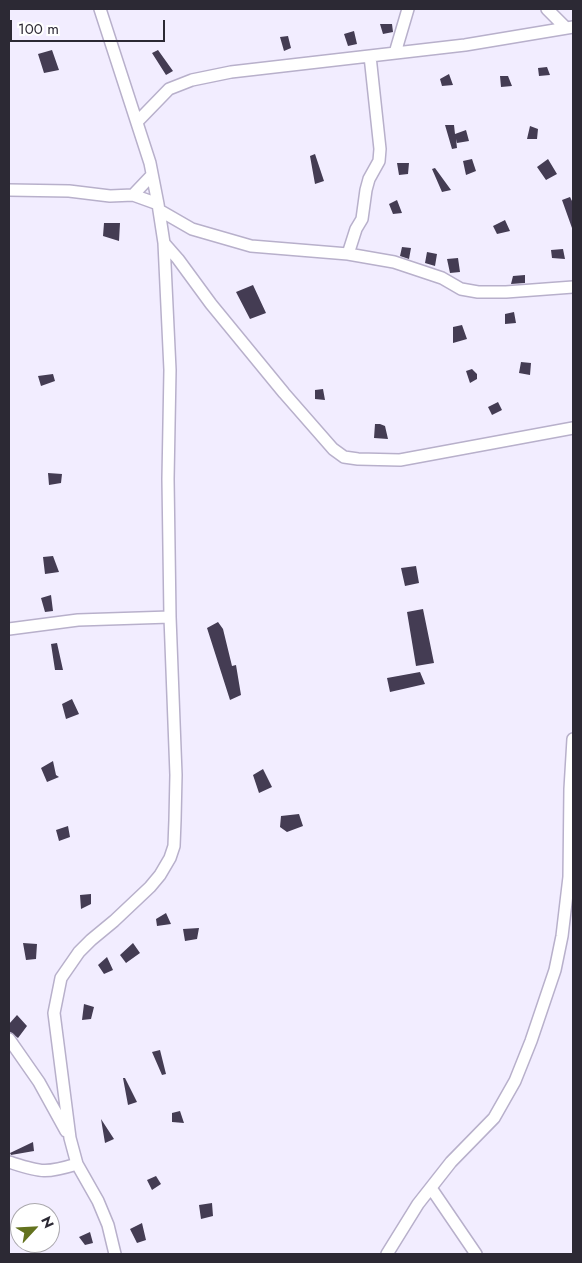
<!DOCTYPE html>
<html>
<head>
<meta charset="utf-8">
<style>
	body { margin:0 }
	#map { position:relative; width:582px; height:1263px; overflow:hidden; background:#f2edff; font-family:Jost,sans-serif }
	canvas { display:block }
	.frame { position:absolute; inset:0; border:10px solid #2c2934; pointer-events:none }
	.north { position:absolute; left:10px; top:1203px; width:50px; height:50px; box-sizing:border-box; background:#fff; border:1px solid #aba9ae; border-radius:50%; rotate:65deg; font-size:14px; font-weight:700; line-height:20px; text-align:center; color:#2c2934 }
	.north::after { content:''; display:block; margin:auto; width:18px; height:22px; background:#63721e; clip-path:polygon(50% 0,100% 100%,50% 72%,0 100%) }
	.scale { position:absolute; left:10px; top:20px; width:155px; height:22px; box-sizing:border-box; border:2px solid #2c2934; border-top:0; padding-left:6px; font-size:15px; line-height:18px; white-space:nowrap; color:#2c2934; -webkit-text-stroke:4px #fff; paint-order:stroke }
</style>
</head>
<body>
<div id="map">
<canvas width="582" height="1263"></canvas>
<div class="frame"></div>
<div class="north">N</div>
<div class="scale">100 m</div>
</div>
<script>
const c = document.querySelector('canvas').getContext('2d');
c.lineJoin = 'round';
function fillPath(path, color) {
  c.fillStyle = color;
  c.fill(path, 'evenodd');
}
function trace(path, color, width, dash) {
  c.strokeStyle = color;
  c.lineWidth = width;
  c.lineCap = dash ? 'butt' : 'round';
  c.setLineDash(dash || []);
  c.stroke(path);
}
fillPath(new Path2D(`
	M380,24h12l1,8 -10,2z
	M354,31l3,13 -9,2 -4,-12z
	M288,36l3,12 -7,3 -4,-14z
	M52,50l7,20 -15,3 -6,-19z
	M158,50l15,21 -7,4 -14,-22z
	M547,67l3,8 -11,1 -1,-8z
	M449,74l4,11 -11,1 -2,-7z
	M500,76h8l4,10 -11,1z
	M445,125h9l1,9 11,-4 3,11 -12,2 -1,-4 1,9 -5,1z
	M530,126l8,3 -1,10h-10z
	M315,154l9,27 -9,3 -5,-28z
	M472,159l4,12 -10,4 -3,-14z
	M548,159l9,15 -11,6 -9,-13z
	M397,163h12l-1,11 -9,1z
	M435,168l16,22 -9,2 -10,-23z
	M570,197l3,6 -1,25 -10,-28z
	M397,200l5,13 -9,1 -4,-10z
	M505,220l5,11 -13,3 -4,-8z
	M104,223h16l-1,18 -16,-5z
	M402,247l9,1 -2,11 -9,-3z
	M563,249l2,10 -13,-1 -1,-8z
	M427,252l10,2 -2,12 -10,-3z
	M458,258l2,14 -10,1 -3,-14z
	M525,275v8l-14,1 2,-8z
	M253,285l13,28 -16,6 -14,-27z
	M514,312l2,11 -11,1v-10z
	M462,325l5,14 -14,4v-16z
	M521,362l10,1 -1,12 -11,-2z
	M472,369l5,5v5l-7,4 -4,-12z
	M53,374l2,7 -14,5 -3,-10z
	M323,389l2,11 -10,-1v-9z
	M498,402l4,8 -10,5 -4,-8z
	M375,424h5l5,2 3,13 -14,-1z
	M48,473l14,1 -1,9 -12,2z
	M53,556l6,16 -14,2 -2,-17z
	M416,566l3,17 -14,3 -4,-18z
	M51,595l2,16 -8,1 -4,-14z
	M423,609l11,54 -18,3 -9,-54z
	M218,622l5,7 9,37 4,-1 5,30 -11,5 -23,-72z
	M57,643l6,27h-8l-4,-26z
	M420,672l5,12 -35,8 -3,-14z
	M72,699l7,15 -13,5 -4,-15z
	M53,761l3,14 3,2 -12,5 -6,-14z
	M263,769l9,18 -13,6 -6,-18z
	M299,814l4,12 -16,6 -7,-5 1,-11z
	M68,826l2,11 -11,4 -3,-11z
	M91,894v10l-10,5 -1,-14z
	M166,913l5,11 -14,2 -1,-7z
	M199,928l-2,11 -12,2 -2,-12z
	M23,943l14,1 -1,15 -10,1z
	M133,943l7,10 -14,10 -6,-8z
	M107,957l6,13 -9,4 -6,-9z
	M84,1004l10,3 -3,12 -9,1z
	M17,1015l10,11 -9,12 -9,-7v-7z
	M160,1050l6,24 -4,1 -10,-23z
	M123,1078h2l12,24 -9,3z
	M180,1111l4,12 -12,-1v-9z
	M101,1119l13,20 -9,4z
	M33,1142l1,9 -23,4 -1,-2z
	M156,1176l5,8 -9,6 -5,-10z
	M212,1203l1,13 -12,3 -2,-14z
	M142,1223l4,17 -9,3 -7,-14z
	M90,1232l3,11 -8,2 -6,-8z`), '#443c53');
const minor = new Path2D(`
	M100,9l50,154 8,41 6,39 6,127 -2,109 2,138 6,158 -1,45 -1,26 -4,12 -10,17 -10,12 -36,34 -23,19 -12,12 -18,26 -7,35 16,125 7,26 21,37 10,24 7,29
	M547,9l19,19
	M395,53l13,-44
	M137,122l32,-33 23,-9 39,-8 234,-27 108,-18
	M9,190l60,1 41,5 23,-1 25,9
	M133,195l19,-20
	M159,210l33,19 59,17 97,8 46,8 48,16 19,11 17,3h28l67,-5
	M164,243l14,16 33,45 73,89 49,56 11,8 14,2 42,1 173,-32
	M348,254l8,-25 6,-10 4,-29 3,-11 10,-18 1,-12 -10,-93
	M9,629l69,-9 92,-3
	M9,1039l30,43 27,49
	M9,1162c32,10 35,12 68,2
	M431,1188l45,66
	M387,1254l31,-50 33,-42 43,-44 21,-37 16,-40 24,-71 7,-34 7,-59 1,-88 3,-50`);
trace(minor, '#b8b0cb', 14);
trace(minor, '#fff', 11);
</script>
</body>
</html>
